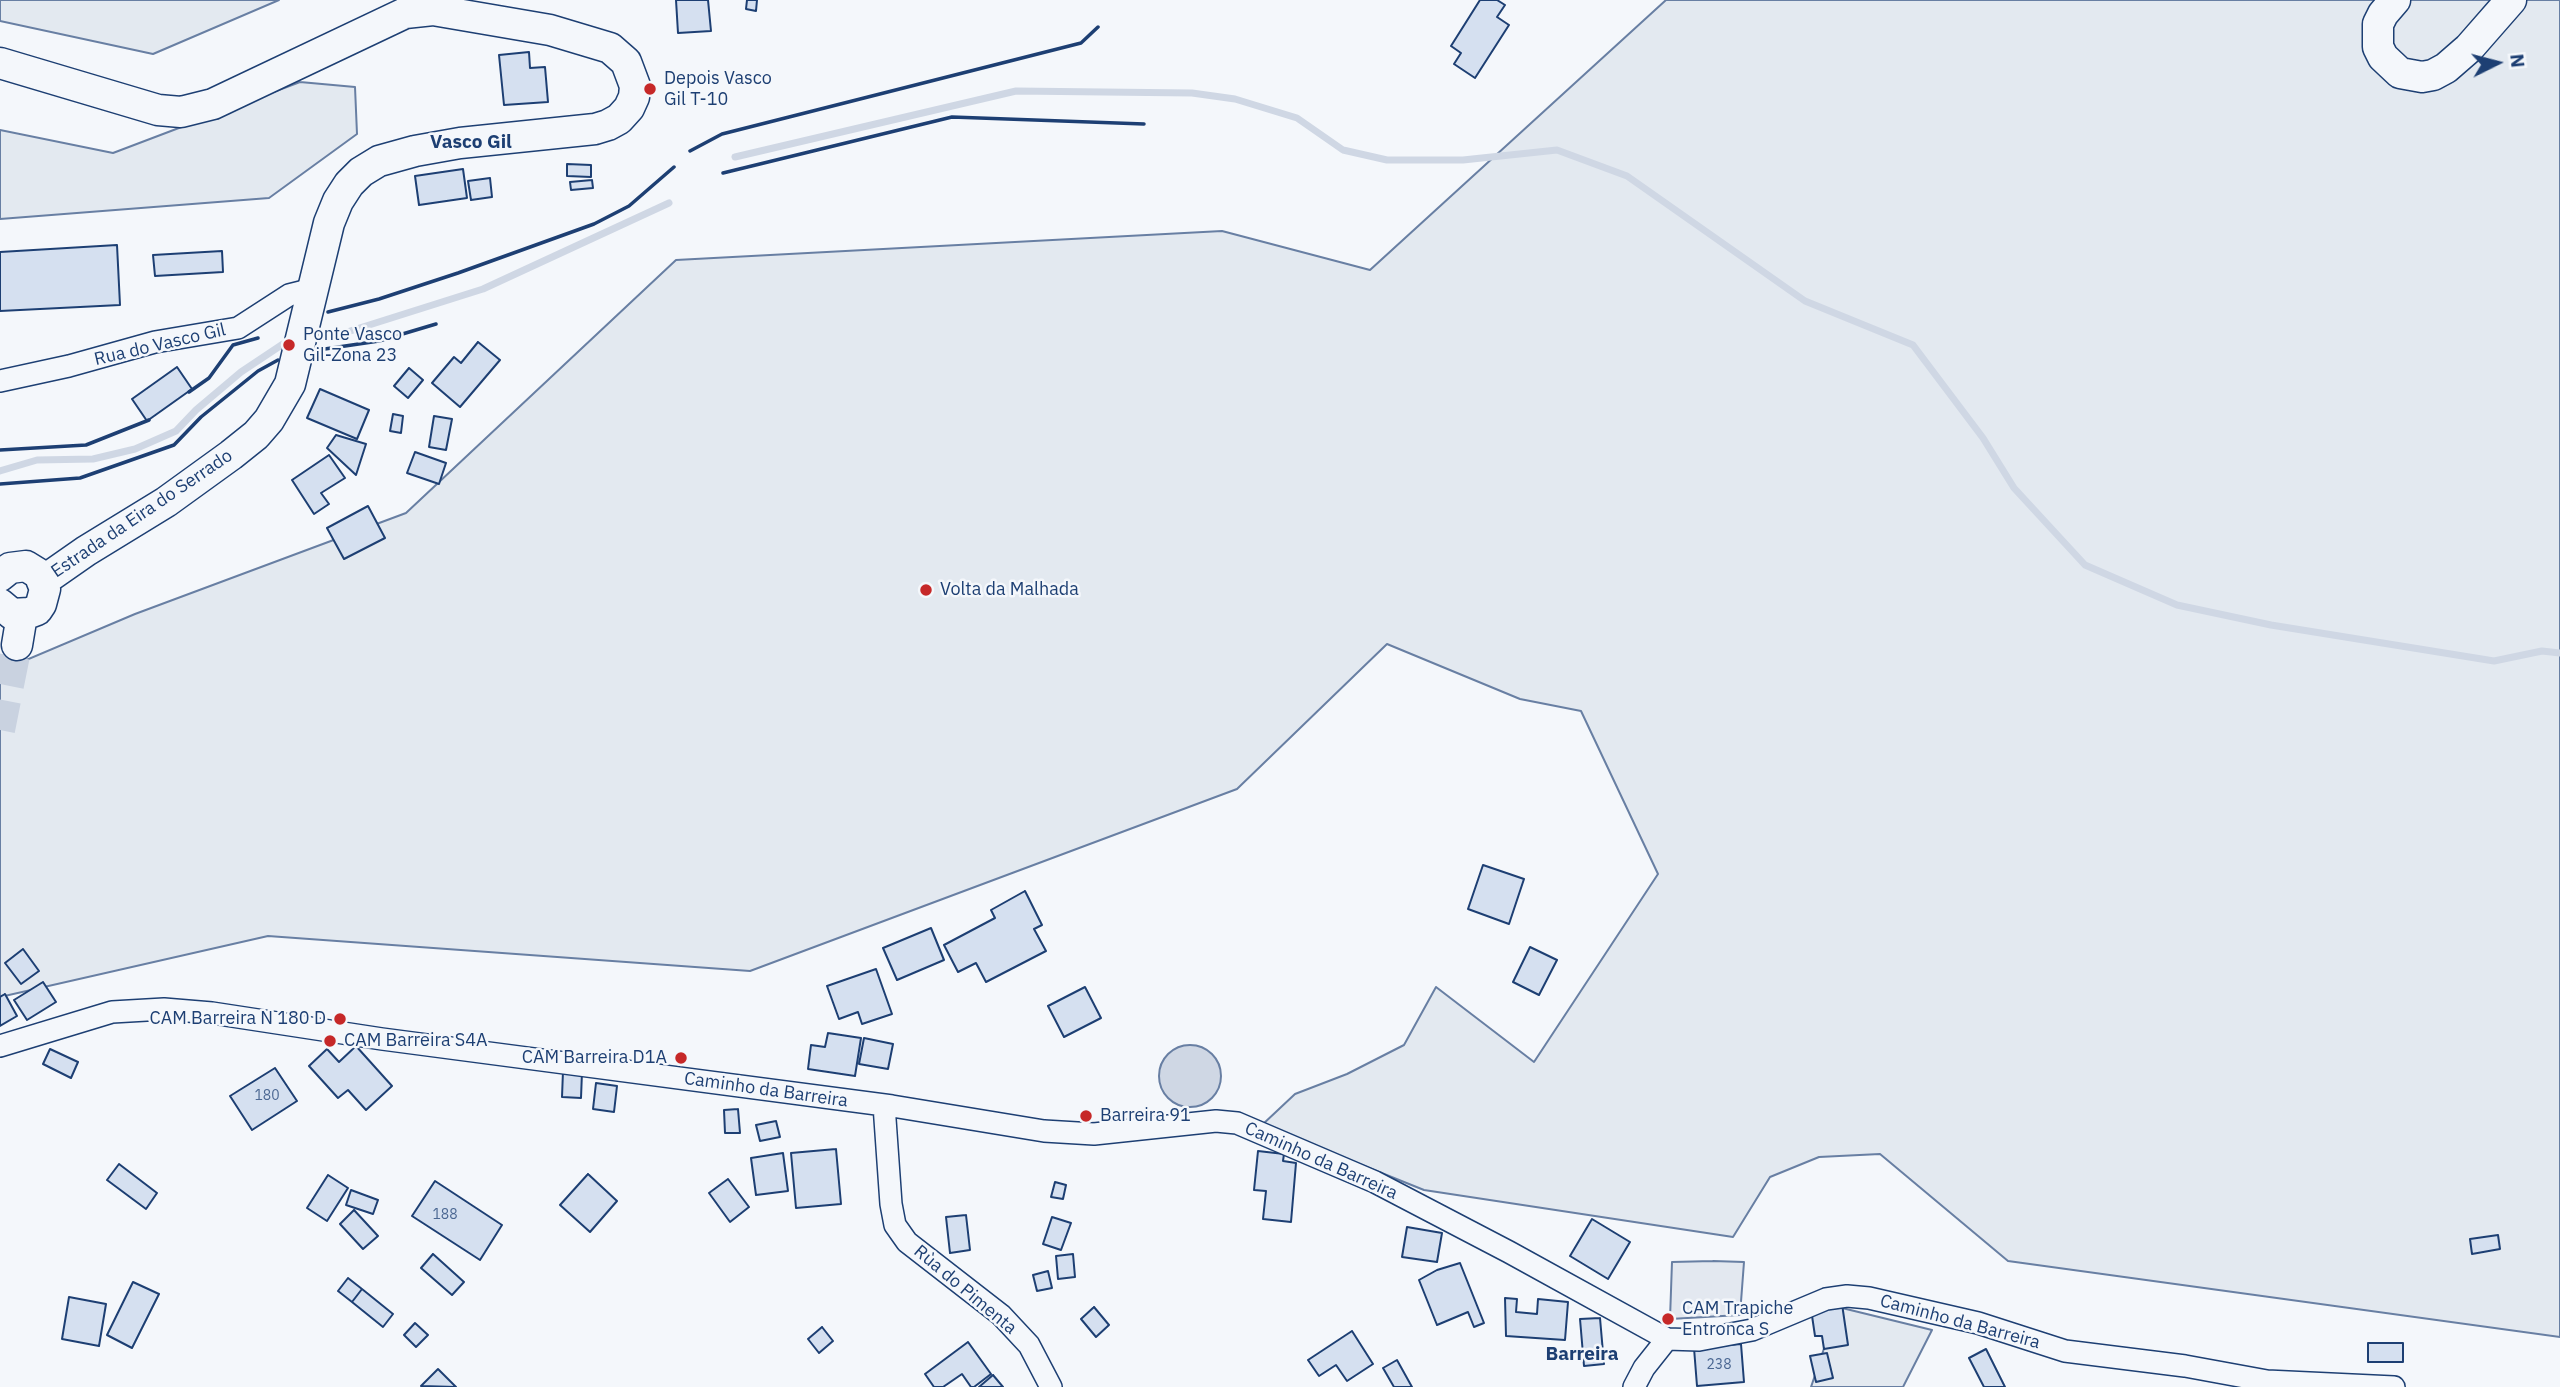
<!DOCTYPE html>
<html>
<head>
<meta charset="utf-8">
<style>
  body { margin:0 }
  #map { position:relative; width:2560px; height:1387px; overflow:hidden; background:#f4f7fb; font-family:"IBM Plex Sans",sans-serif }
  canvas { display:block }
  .north { position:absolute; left:2462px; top:28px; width:70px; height:70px; -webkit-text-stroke:5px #f4f7fb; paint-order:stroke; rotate:84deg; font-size:19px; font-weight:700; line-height:28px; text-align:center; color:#1d3f73 }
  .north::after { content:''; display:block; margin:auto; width:24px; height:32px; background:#1d3f73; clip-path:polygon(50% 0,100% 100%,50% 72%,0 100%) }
</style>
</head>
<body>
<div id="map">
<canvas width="2560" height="1387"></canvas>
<div class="north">N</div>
</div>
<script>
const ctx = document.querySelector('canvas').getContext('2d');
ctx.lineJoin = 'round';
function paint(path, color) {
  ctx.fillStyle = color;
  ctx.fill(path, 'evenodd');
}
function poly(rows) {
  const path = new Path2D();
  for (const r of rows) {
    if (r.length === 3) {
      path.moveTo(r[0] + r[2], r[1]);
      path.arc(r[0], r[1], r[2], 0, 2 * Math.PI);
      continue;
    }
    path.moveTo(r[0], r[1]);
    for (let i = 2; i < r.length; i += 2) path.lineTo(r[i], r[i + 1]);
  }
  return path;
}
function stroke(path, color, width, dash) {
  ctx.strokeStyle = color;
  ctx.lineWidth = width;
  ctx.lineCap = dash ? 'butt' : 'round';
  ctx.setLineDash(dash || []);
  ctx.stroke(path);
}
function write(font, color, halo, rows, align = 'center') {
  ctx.font = font + ' "IBM Plex Sans",sans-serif';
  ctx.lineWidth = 5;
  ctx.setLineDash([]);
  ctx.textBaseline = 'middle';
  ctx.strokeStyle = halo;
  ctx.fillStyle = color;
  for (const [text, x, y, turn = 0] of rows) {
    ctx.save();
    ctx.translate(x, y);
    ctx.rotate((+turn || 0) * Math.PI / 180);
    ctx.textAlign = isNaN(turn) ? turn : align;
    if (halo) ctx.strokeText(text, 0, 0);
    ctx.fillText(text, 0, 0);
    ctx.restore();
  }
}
const green = poly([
  [0,0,279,0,153,54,0,21,0,0],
  [1666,0,2560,0,2560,1337,2008,1261,1880,1154,1819,1157,1770,1177,1733,1237,1424,1190,1262,1125,1295,1094,1347,1074,1404,1045,1436,987,1534,1062,1658,874,1581,711,1520,699,1387,644,1237,789,750,971,268,936,0,997,0,671,135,614,406,513,676,260,1222,231,1370,270,1666,0],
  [300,82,355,87,357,134,269,198,0,219,0,130,113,153,300,82],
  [1838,1307,1932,1330,1903,1387,1811,1387,1838,1307]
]);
paint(green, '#e3e9f0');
stroke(green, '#687fa3', 2);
const parking = poly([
  [1713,1261,1744,1262,1740,1315,1670,1319,1672,1262,1713,1261]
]);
paint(parking, '#e3e8f0');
stroke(parking, '#687fa3', 2);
const water = poly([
  [1190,1076,31]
]);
paint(water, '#cfd7e4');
stroke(water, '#687fa3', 2);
stroke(poly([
  [735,157,1016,91,1192,93,1235,99,1297,118,1343,150,1387,160,1463,160,1557,150,1627,176,1805,301,1913,345,1983,438,2014,488,2085,565,2177,605,2271,625,2494,661,2542,651,2560,653],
  [307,339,347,332,483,289,669,203],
  [0,471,37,460,93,459,135,449,176,431,196,410,241,372,283,344,292,342]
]), '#cfd7e4', 7);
const building = poly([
  [676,0,708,0,711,31,678,33,676,0],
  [747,0,757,0,756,11,746,9,747,0],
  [1480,0,1497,0,1505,5,1497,17,1509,25,1475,78,1454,64,1461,53,1451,46,1480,0],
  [529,52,530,68,545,67,548,102,504,105,499,55,529,52],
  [567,164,591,165,591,177,567,176,567,164],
  [463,169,467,198,419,205,415,176,463,169],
  [490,178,492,197,471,200,468,181,490,178],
  [592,180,593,188,571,190,570,182,592,180],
  [117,245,120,305,0,311,0,252,117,245],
  [222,251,223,272,155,276,153,255,222,251],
  [478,342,500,360,460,407,432,383,454,357,461,363,478,342],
  [177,367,192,389,147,421,132,399,177,367],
  [409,368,423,380,408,398,394,386,409,368],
  [320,389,369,410,357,439,307,418,320,389],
  [393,414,403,416,401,433,390,431,393,414],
  [434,416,452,419,446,450,429,447,434,416],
  [336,435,366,444,356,475,327,448,336,435],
  [415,452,446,463,439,484,407,473,415,452],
  [329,455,345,478,321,493,329,504,314,514,292,480,329,455],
  [368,506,385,538,344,559,327,528,368,506],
  [1483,865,1524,879,1509,924,1468,909,1483,865],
  [1025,891,1042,925,1034,929,1046,951,986,982,976,963,958,972,944,945,995,918,991,910,1025,891],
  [931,928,944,960,897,980,883,948,931,928],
  [1530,947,1557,960,1539,995,1513,982,1530,947],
  [23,949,39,971,21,984,5,963,23,949],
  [876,969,892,1014,862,1024,858,1012,839,1019,827,986,876,969],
  [43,982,56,1002,27,1020,14,1000,43,982],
  [1085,987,1101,1018,1064,1037,1048,1006,1085,987],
  [5,994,17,1016,0,1026,0,997,5,994],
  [828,1033,861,1038,855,1076,808,1069,811,1045,825,1047,828,1033],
  [864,1038,893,1044,888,1069,859,1064,864,1038],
  [356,1046,392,1086,366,1110,348,1090,338,1098,309,1066,327,1049,339,1062,356,1046],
  [50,1049,78,1062,71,1078,43,1064,50,1049],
  [275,1068,297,1101,252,1130,230,1096,275,1068],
  [563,1071,582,1072,581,1098,562,1097,563,1071],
  [596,1083,617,1086,614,1112,593,1109,596,1083],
  [738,1109,740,1133,725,1133,724,1110,738,1109],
  [776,1121,780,1137,760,1141,756,1125,776,1121],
  [836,1149,841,1204,796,1208,791,1153,836,1149],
  [1258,1151,1284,1154,1283,1161,1296,1163,1291,1222,1263,1219,1266,1191,1254,1190,1258,1151],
  [783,1153,788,1191,756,1195,751,1158,783,1153],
  [119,1164,157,1193,146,1209,107,1180,119,1164],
  [588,1174,617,1201,590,1232,560,1205,588,1174],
  [328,1175,348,1188,327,1221,307,1208,328,1175],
  [728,1179,749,1207,730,1222,709,1193,728,1179],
  [435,1181,502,1225,480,1260,412,1216,435,1181],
  [1055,1182,1066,1185,1063,1199,1051,1197,1055,1182],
  [351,1190,378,1200,373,1214,346,1205,351,1190],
  [354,1210,378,1236,363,1249,340,1224,354,1210],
  [966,1215,970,1250,950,1253,946,1217,966,1215],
  [1052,1217,1071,1223,1061,1250,1043,1244,1052,1217],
  [1592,1219,1630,1242,1608,1279,1570,1256,1592,1219],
  [1407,1227,1442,1233,1437,1262,1402,1257,1407,1227],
  [2498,1235,2500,1249,2472,1254,2470,1239,2498,1235],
  [433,1254,464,1282,452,1295,421,1268,433,1254],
  [1073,1254,1075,1277,1058,1279,1056,1256,1073,1254],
  [1460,1263,1484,1323,1474,1327,1468,1312,1437,1325,1419,1280,1437,1270,1460,1263],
  [1048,1271,1052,1288,1037,1291,1033,1275,1048,1271],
  [348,1278,362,1289,352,1302,338,1291,348,1278],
  [133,1282,159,1294,132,1348,107,1335,133,1282],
  [362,1289,393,1314,383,1327,352,1302,362,1289],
  [69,1297,106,1304,99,1346,62,1339,69,1297],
  [1505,1298,1517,1299,1516,1312,1537,1314,1538,1299,1568,1302,1565,1340,1506,1336,1505,1298],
  [1842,1304,1848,1345,1824,1349,1822,1336,1815,1336,1811,1309,1842,1304],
  [1094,1307,1109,1325,1096,1337,1081,1319,1094,1307],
  [1600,1318,1604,1364,1584,1366,1580,1319,1600,1318],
  [415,1323,428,1335,416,1347,404,1335,415,1323],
  [822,1327,833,1341,819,1353,808,1339,822,1327],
  [1352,1331,1373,1364,1347,1381,1336,1365,1319,1376,1308,1360,1352,1331],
  [968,1342,991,1374,974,1387,971,1387,962,1374,943,1387,934,1387,925,1374,968,1342],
  [2368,1343,2403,1343,2403,1362,2368,1362,2368,1343],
  [1741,1344,1744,1382,1697,1386,1694,1348,1741,1344],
  [1986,1349,2005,1387,1984,1387,1969,1358,1986,1349],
  [1827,1353,1833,1378,1816,1382,1810,1356,1827,1353],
  [1397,1360,1412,1387,1394,1387,1383,1368,1397,1360],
  [438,1369,456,1387,421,1386,438,1369],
  [993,1375,1003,1387,979,1387,993,1375]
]);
paint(building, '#d5e0f0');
stroke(building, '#1d3f73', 2);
stroke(poly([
  [0,730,17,645]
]), '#c9d2e0', 30, [30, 15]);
const street = poly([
  [0,381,69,366,155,342,238,328,289,295,313,289],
  [0,1046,112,1012,164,1009,212,1013,382,1039,892,1106,1044,1131,1094,1134,1216,1121,1237,1123,1375,1182,1509,1252,1667,1339,1699,1340,1752,1330,1826,1299,1847,1296,1869,1298,1978,1323,2065,1351,2185,1366,2267,1381,2394,1387],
  [884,1105,891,1204,895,1225,907,1242,1001,1315,1029,1345,1051,1387],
  [1634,1387,1644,1368,1667,1339]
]);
const secondary = poly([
  [2395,0,2383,14,2378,24,2378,47,2383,57,2400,73,2422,77,2433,75,2446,68,2469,48,2511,0],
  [0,63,158,110,181,112,213,104,405,13,433,10,550,30,610,48,626,62,635,86,634,97,629,108,619,119,608,125,595,129,460,143,415,151,379,161,361,172,349,184,338,201,329,223,290,384,269,420,256,435,231,455,166,502,86,551,43,581],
  [0,576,10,568,26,566,39,574,45,589,41,604,37,610,29,613,12,614,0,604],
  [17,645,22,615]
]);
stroke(street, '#1d3f73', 24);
stroke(secondary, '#1d3f73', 33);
stroke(street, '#f4f7fb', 21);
stroke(secondary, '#f4f7fb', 30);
stroke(poly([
  [690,151,722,134,1081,43,1098,27],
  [723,173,952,117,1144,124],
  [328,312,379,299,458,273,594,224,629,206,674,167],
  [318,350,379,341,436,324],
  [189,392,209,378,233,345,258,338],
  [0,450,86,445,149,420],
  [0,484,80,478,174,445,201,417,258,371,278,360]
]), '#1d3f73', 3.5);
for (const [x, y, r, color] of [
  [650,89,7,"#c62828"],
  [289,345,7,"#c62828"],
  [926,590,7,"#c62828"],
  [340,1019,7,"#c62828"],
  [330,1041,7,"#c62828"],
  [681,1058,7,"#c62828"],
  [1086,1116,7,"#c62828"],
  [1668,1319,7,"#c62828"]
]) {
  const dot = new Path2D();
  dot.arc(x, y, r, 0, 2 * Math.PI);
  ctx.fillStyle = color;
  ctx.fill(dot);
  stroke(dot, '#f4f7fb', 2.5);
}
write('14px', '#4b6792', null, [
  ["180",267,1096],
  ["188",445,1215],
  ["238",1719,1365]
]);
write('18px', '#1d3f73', '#f4f7fb', [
  ["Depois Vasco",664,79],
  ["Gil T-10",664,100],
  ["Ponte Vasco",303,335],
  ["Gil-Zona 23",303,356],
  ["Volta da Malhada",940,590],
  ["CAM Barreira N 180 D",326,1019,"right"],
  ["CAM Barreira S4A",344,1041],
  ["CAM Barreira D1A",667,1058,"right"],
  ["Barreira 91",1100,1116],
  ["CAM Trapiche",1682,1309],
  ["Entronca S",1682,1330]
], 'left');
write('18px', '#1d3f73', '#f4f7fb', [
  ["Rua do Vasco Gil",160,345,-13],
  ["Estrada da Eira do Serrado",142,514,-34],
  ["Caminho da Barreira",766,1090,8],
  ["Caminho da Barreira",1321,1161,24],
  ["Rùa do Pimenta",965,1290,40],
  ["Caminho da Barreira",1960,1322,15]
]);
write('bold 19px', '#1d3f73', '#f4f7fb', [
  ["Vasco Gil",471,143],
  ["Barreira",1582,1355]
]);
</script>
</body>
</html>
